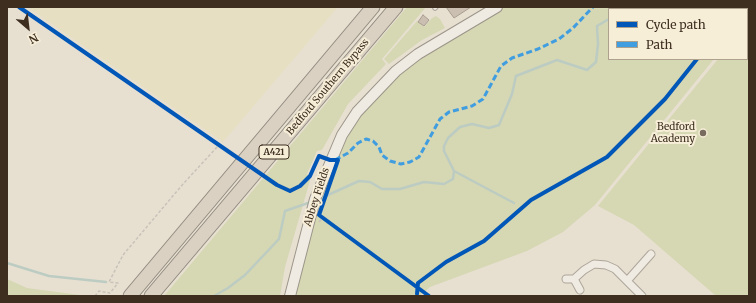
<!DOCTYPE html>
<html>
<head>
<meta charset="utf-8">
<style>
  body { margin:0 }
  #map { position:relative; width:756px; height:303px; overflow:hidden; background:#e7e0d1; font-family:Merriweather,serif }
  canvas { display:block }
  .frame { position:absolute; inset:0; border:8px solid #3d2e20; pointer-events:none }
  .legend { position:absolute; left:608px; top:8px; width:140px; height:52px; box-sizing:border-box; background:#f7eed8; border:1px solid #ada18e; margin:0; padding:5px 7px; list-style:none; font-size:12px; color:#3d2e20 }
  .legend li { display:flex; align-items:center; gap:8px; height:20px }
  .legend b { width:20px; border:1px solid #ada18e }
  .north { position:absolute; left:8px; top:8px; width:40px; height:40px; -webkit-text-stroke:3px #f7eed8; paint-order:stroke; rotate:152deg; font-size:11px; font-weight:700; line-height:16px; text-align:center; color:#3d2e20 }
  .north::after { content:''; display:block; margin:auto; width:14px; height:18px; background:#3d2e20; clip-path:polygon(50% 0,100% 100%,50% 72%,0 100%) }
</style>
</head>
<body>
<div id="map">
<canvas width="756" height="303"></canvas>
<div class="frame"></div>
<ul class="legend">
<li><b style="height:5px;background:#0057b8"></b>Cycle path</li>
<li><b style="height:5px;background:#3f9de0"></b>Path</li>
</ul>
<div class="north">N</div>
</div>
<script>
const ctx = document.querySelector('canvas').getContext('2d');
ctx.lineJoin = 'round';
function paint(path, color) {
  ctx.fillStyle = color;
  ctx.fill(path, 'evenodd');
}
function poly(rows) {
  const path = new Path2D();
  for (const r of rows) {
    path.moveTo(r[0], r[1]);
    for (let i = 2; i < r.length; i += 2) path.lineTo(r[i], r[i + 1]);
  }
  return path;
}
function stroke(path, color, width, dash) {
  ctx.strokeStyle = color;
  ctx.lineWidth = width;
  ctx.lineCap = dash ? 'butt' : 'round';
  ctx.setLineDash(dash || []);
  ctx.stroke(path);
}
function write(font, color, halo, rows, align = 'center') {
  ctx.font = font + ' Merriweather,serif';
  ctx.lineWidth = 4;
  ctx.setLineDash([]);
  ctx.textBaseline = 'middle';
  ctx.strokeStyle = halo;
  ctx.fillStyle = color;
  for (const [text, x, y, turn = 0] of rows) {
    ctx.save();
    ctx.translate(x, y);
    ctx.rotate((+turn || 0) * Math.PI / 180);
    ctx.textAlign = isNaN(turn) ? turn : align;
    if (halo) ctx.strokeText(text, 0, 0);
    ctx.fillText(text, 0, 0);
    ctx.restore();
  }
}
paint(poly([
  [27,7,338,7,223,142]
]), '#e6dfc2');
paint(poly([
  [407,7,426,7,382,59,386,64,348,104,322,150,317,151,307,174,311,177,285,267,280,296,164,296],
  [503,7,749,7,749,29,747,30,747,9,609,9,609,59,714,59,595,205,563,232,527,251,430,287,420,296,296,296,310,230,339,153,361,113,383,88,420,57],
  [436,16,440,19,445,28,422,40,389,64,384,59,417,21,424,27,432,18],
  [749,32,749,296,716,296,634,225,598,206,718,59,747,59,747,33],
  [7,279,27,288,87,296,7,296]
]), '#d6d7b3');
stroke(poly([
  [627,9,630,7],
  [454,171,514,203],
  [319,199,359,181,370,182,382,189,400,189,424,182,444,184,453,179,454,171,444,151,444,146,448,138,460,127,472,124,489,128,499,125,512,94,516,76,557,60,587,70,596,62,598,44,597,26,609,19],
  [7,263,49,276,106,282],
  [214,296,228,288,245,275,279,239,285,211,311,202]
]), '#bcccc2', 2.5);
const building = poly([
  [446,7,471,7,454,18,446,7],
  [423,15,429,20,424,26,418,22,423,15]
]);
paint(building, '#cbbfb2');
stroke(building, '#a89c90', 1);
const lane = poly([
  [435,8,436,7]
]);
const street = poly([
  [566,279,574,279,584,270,594,264,606,265,615,269,642,296],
  [574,279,580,290],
  [627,281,651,254]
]);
const secondary = poly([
  [290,296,315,199,342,135,357,112,396,71,418,54,497,7]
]);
const highway = poly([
  [130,296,373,7],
  [151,296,396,7]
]);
stroke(lane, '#ada599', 5.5);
stroke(street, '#ada599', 9);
stroke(secondary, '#9c958a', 12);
stroke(highway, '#928b80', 15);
stroke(poly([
  [319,222,323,217],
  [95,296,99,291,110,293,118,283,109,282,123,255,183,184,219,145]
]), '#c8c2b9', 1.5, [3, 2]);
stroke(lane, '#efebe3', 3.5);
stroke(street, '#efebe3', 7);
stroke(secondary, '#efebe3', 10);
stroke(highway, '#dad1c2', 13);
stroke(poly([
  [335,160,348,153,358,143,366,139,373,141,379,147,382,155,390,161,401,164,410,162,419,157,440,119,449,112,472,106,483,99,501,66,512,58,538,49,559,39,573,28,593,7]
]), '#3f9de0', 3, [6, 3]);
stroke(poly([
  [19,7,277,185,290,191,300,186,310,176,319,156,330,160,338,160,319,215,429,296],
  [417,294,418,283,446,262,484,241,531,200,607,157,665,99,697,59]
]), '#0057b8', 4);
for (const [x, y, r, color] of [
  [703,133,4,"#786c5e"]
]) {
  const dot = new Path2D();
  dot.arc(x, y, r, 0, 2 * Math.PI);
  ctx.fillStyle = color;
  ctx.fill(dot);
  stroke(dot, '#f7eed8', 1.5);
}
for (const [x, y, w] of [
  [274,152,30]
]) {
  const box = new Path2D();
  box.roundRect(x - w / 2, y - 7, w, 14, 3);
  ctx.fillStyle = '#f7eed8';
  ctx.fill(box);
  stroke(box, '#3d2e20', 1);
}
write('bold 9px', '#3d2e20', null, [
  ["A421",274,152]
]);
write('10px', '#3d2e20', '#f7eed8', [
  ["Bedford Southern Bypass",328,87,-50],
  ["Abbey Fields",317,197,-72]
]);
write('10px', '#3d2e20', '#f7eed8', [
  ["Bedford",695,127],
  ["Academy",695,139]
], 'right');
</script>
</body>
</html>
